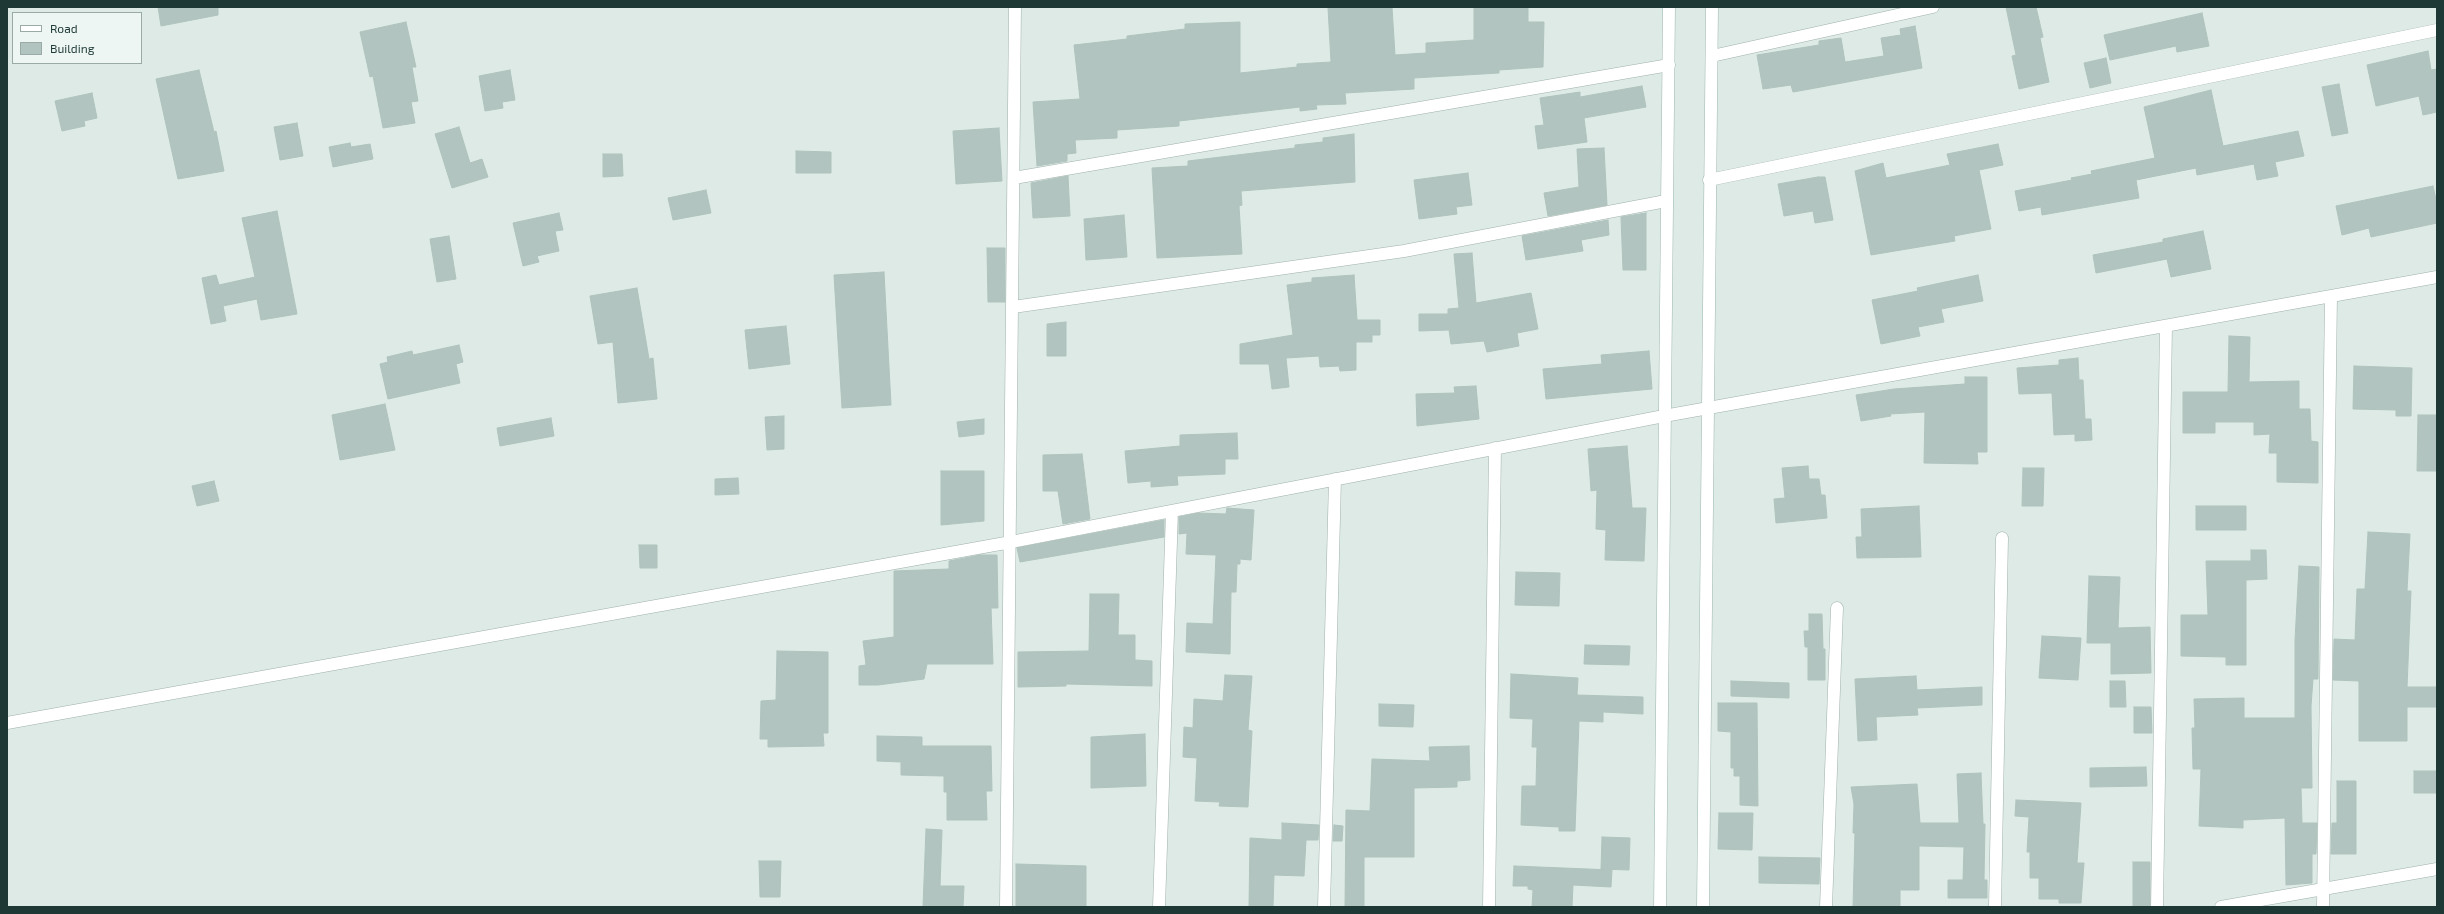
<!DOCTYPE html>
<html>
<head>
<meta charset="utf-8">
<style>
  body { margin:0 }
  #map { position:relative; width:2444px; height:914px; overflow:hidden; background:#ddeae5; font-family:"Exo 2",sans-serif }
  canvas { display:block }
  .frame { position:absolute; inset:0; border:8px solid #1e3935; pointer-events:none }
  .legend { position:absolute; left:12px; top:12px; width:130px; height:52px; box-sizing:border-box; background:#edf6f3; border:1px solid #9aaaa7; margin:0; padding:5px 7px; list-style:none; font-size:12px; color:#1e3935 }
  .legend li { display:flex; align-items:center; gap:8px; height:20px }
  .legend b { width:20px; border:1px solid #9aaaa7 }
</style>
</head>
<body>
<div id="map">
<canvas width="2444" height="914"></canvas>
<div class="frame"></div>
<ul class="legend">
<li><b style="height:5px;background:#fff"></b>Road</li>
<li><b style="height:11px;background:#b2c4bf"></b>Building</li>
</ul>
</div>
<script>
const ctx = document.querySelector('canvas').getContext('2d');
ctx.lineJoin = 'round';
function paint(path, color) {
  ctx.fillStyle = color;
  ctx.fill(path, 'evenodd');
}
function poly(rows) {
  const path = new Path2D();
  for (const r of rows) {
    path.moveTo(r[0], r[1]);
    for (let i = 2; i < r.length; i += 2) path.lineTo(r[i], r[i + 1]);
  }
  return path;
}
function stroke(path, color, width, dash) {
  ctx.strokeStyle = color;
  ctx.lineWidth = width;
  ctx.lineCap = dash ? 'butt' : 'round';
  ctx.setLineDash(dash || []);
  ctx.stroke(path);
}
const building = poly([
  [158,7,218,7,218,15,161,26,158,7],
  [1328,7,1392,7,1395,55,1426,53,1426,43,1474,40,1474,7,1528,7,1528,22,1544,22,1543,67,1499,70,1499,73,1414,78,1414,89,1345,93,1346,104,1316,105,1317,109,1300,111,1300,107,1179,121,1179,126,1117,130,1117,138,1075,140,1076,153,1067,154,1067,161,1037,166,1033,102,1080,99,1074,45,1127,39,1127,36,1185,29,1185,24,1240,22,1240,73,1297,67,1297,64,1331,62,1328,7],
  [2006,7,2036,7,2043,37,2040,38,2049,82,2019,89,2012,56,2016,55,2006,7],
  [2202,13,2209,46,2177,52,2176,46,2110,60,2104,35,2202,13],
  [406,22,416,67,412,67,418,101,411,102,415,123,383,128,373,76,370,77,360,32,406,22],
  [1915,26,1922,68,1810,89,1793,92,1791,85,1763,89,1757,55,1819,45,1819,41,1841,38,1845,62,1884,56,1881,38,1901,35,1900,29,1915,26],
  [2428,51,2431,70,2437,69,2437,112,2423,115,2419,96,2376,106,2367,65,2428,51],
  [2106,58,2111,83,2090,88,2084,63,2106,58],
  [199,70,214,132,216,131,224,171,178,179,156,79,199,70],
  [510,70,515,100,502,102,503,108,485,111,479,76,510,70],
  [2339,84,2348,133,2332,136,2322,87,2339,84],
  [1642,86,1646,107,1584,118,1587,142,1538,149,1535,126,1544,125,1540,98,1580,92,1580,97,1642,86],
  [2211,90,2223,146,2298,131,2304,156,2275,162,2278,176,2257,180,2254,164,2197,175,2196,168,2136,180,2139,198,2042,215,2041,207,2019,211,2015,191,2072,180,2071,178,2092,174,2091,171,2155,158,2144,107,2211,90],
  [92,93,97,118,84,121,85,126,62,131,55,101,92,93],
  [297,123,303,156,280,160,274,127,297,123],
  [459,127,470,163,482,159,488,177,452,188,435,134,459,127],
  [999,128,1002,181,956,184,953,131,999,128],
  [1354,134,1355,182,1241,191,1242,205,1239,206,1242,254,1157,258,1152,168,1188,166,1188,161,1295,148,1295,145,1323,142,1323,138,1354,134],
  [350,143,351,147,370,144,373,159,333,167,329,147,350,143],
  [1998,144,2003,165,1979,170,1991,229,1954,236,1955,241,1871,255,1855,171,1883,163,1886,178,1950,165,1947,154,1998,144],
  [1604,148,1607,205,1548,216,1544,193,1579,187,1577,149,1604,148],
  [796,151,831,152,831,173,796,173,796,151],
  [603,154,622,154,623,176,603,177,603,154],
  [1468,173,1472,205,1456,207,1457,214,1419,219,1414,180,1468,173],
  [1068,176,1070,216,1033,218,1031,183,1068,176],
  [1818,177,1825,177,1833,220,1815,223,1813,211,1784,216,1778,184,1818,177],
  [2433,186,2437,204,2437,223,2371,237,2369,228,2342,235,2336,206,2433,186],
  [706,190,711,213,673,220,668,198,706,190],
  [277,211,297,314,261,320,257,299,223,306,226,321,211,324,202,278,216,275,219,285,255,277,242,218,277,211],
  [559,213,563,230,555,231,559,251,537,256,539,262,523,266,513,223,559,213],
  [1646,213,1646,270,1623,270,1621,217,1646,213],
  [1124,215,1127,257,1086,260,1084,219,1124,215],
  [1608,220,1609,235,1581,240,1583,251,1526,260,1522,236,1608,220],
  [2203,231,2211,269,2171,277,2167,259,2096,273,2093,255,2163,242,2163,239,2203,231],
  [449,236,456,279,437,282,430,239,449,236],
  [987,248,1005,248,1005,302,988,302,987,248],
  [1472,253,1476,303,1531,293,1538,329,1517,333,1519,346,1487,352,1484,341,1451,344,1449,330,1419,331,1419,314,1448,314,1448,309,1459,308,1454,254,1472,253],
  [884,272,891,405,842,408,834,275,884,272],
  [1354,275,1357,320,1380,320,1380,335,1372,335,1372,342,1356,342,1356,370,1340,371,1339,366,1320,367,1319,356,1286,358,1289,387,1272,389,1269,364,1240,364,1240,344,1293,335,1287,285,1312,282,1312,278,1354,275],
  [1978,275,1983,301,1941,309,1944,322,1918,327,1920,336,1881,344,1872,300,1918,291,1917,288,1978,275],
  [637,288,649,359,653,358,657,399,618,403,613,342,598,344,590,296,637,288],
  [1066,322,1066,356,1047,356,1047,324,1066,322],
  [786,326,790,364,749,369,745,330,786,326],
  [2229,336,2250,337,2249,382,2299,381,2299,409,2310,409,2311,441,2318,442,2318,483,2277,482,2277,453,2269,453,2270,434,2254,435,2254,422,2215,422,2215,433,2183,433,2183,392,2228,392,2229,336],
  [459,345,463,362,456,364,460,383,388,399,380,364,388,362,387,357,412,351,413,355,459,345],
  [1649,351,1652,389,1546,399,1543,369,1602,364,1601,355,1649,351],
  [2078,358,2079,380,2083,380,2085,419,2091,419,2092,440,2075,441,2075,434,2054,435,2052,393,2019,394,2017,368,2059,365,2059,360,2078,358],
  [2354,366,2412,368,2411,416,2396,416,2396,410,2353,409,2354,366],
  [1965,377,1987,377,1987,452,1977,452,1978,464,1924,463,1925,412,1890,414,1891,416,1861,421,1856,395,1894,389,1965,384,1965,377],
  [1476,386,1479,419,1417,426,1416,394,1455,393,1454,387,1476,386],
  [385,404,395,450,340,460,332,415,385,404],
  [2418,415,2437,415,2437,471,2417,471,2418,415],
  [784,416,784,449,767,450,765,417,784,416],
  [551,418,554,436,500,446,497,428,551,418],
  [984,419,984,434,959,437,957,422,984,419],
  [1237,433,1238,459,1225,459,1225,474,1177,476,1178,485,1151,487,1151,481,1128,483,1125,451,1180,446,1180,435,1237,433],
  [1627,446,1632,508,1646,508,1644,561,1605,560,1606,530,1596,529,1597,490,1591,491,1588,449,1627,446],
  [1082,454,1090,519,1063,524,1058,491,1043,491,1043,455,1082,454],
  [1808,466,1809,479,1819,479,1821,495,1825,495,1827,518,1776,523,1774,499,1785,498,1782,468,1808,466],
  [2023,468,2044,468,2043,506,2022,506,2023,468],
  [941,471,984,471,984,521,941,525,941,471],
  [738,478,739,494,715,495,715,479,738,478],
  [214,481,219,501,197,506,192,486,214,481],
  [1919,506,1921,557,1857,558,1856,537,1862,537,1861,509,1919,506],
  [2196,506,2246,506,2246,530,2196,530,2196,506],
  [1227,508,1254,510,1251,560,1240,559,1240,564,1237,564,1236,592,1231,592,1230,654,1186,652,1187,623,1213,624,1216,555,1186,554,1187,533,1179,534,1179,517,1199,513,1226,514,1227,508],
  [1164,520,1164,537,1020,562,1017,548,1164,520],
  [2368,532,2410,534,2407,591,2411,591,2407,687,2437,687,2437,707,2407,707,2407,741,2359,741,2359,681,2333,680,2334,639,2355,640,2357,589,2365,589,2368,532],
  [639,545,657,545,657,568,640,568,639,545],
  [2251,550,2266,550,2267,579,2246,580,2246,665,2226,665,2226,657,2181,656,2181,615,2208,615,2206,561,2251,561,2251,550],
  [980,555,997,555,998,608,991,608,993,664,927,664,924,679,878,685,859,685,859,666,866,665,863,641,894,637,894,571,949,569,949,561,980,555],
  [2299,566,2319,567,2318,679,2313,679,2311,706,2312,788,2301,788,2302,823,2317,823,2316,854,2312,854,2312,883,2286,885,2285,818,2243,820,2243,828,2199,826,2201,769,2193,769,2192,728,2195,728,2194,699,2244,698,2244,718,2295,718,2295,640,2299,566],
  [1516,572,1560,573,1559,606,1515,605,1516,572],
  [2089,576,2120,577,2118,628,2150,627,2151,673,2111,674,2111,643,2087,643,2089,576],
  [1090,594,1119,594,1118,635,1135,635,1135,660,1152,661,1152,686,1066,684,1066,686,1018,687,1018,652,1089,651,1090,594],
  [1809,614,1822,614,1823,649,1825,649,1825,680,1808,680,1808,647,1805,647,1804,631,1809,631,1809,614],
  [2042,636,2081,638,2078,680,2039,678,2042,636],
  [1585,645,1630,646,1629,665,1584,664,1585,645],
  [777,651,828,652,828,733,823,733,824,746,768,747,768,739,760,739,761,701,776,700,777,651],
  [1511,674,1578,678,1577,695,1643,697,1643,714,1603,712,1603,722,1579,721,1575,831,1559,831,1559,827,1521,825,1522,786,1536,786,1537,747,1532,747,1533,719,1510,718,1511,674],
  [1225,675,1252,676,1248,730,1252,731,1248,807,1219,806,1220,802,1195,801,1197,758,1183,757,1184,727,1193,728,1194,699,1223,701,1225,675],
  [1916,676,1917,690,1982,687,1982,705,1917,708,1918,715,1876,717,1877,740,1858,741,1855,679,1916,676],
  [1731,681,1789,683,1789,698,1731,696,1731,681],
  [2110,681,2125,681,2126,707,2110,707,2110,681],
  [1718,703,1757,703,1758,806,1740,805,1740,776,1734,776,1734,768,1731,768,1731,732,1718,731,1718,703],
  [1379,704,1414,705,1413,727,1379,726,1379,704],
  [2134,707,2151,707,2152,733,2134,733,2134,707],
  [1145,734,1146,786,1091,788,1091,737,1145,734],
  [877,736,922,737,922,746,991,746,992,791,986,791,987,820,947,820,947,792,944,792,944,776,901,775,901,762,877,761,877,736],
  [1469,746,1470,780,1457,781,1457,787,1414,788,1414,857,1364,857,1364,907,1345,907,1346,810,1370,811,1372,759,1430,761,1429,747,1469,746],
  [2146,767,2147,786,2090,787,2090,768,2146,767],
  [2414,771,2437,771,2437,793,2414,793,2414,771],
  [1981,773,1983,824,1985,824,1984,880,1987,880,1987,898,1948,898,1948,880,1963,880,1964,847,1919,846,1919,890,1900,890,1900,907,1853,907,1855,833,1853,833,1854,804,1851,787,1917,784,1920,823,1959,823,1957,774,1981,773],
  [2337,781,2356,781,2356,854,2331,854,2332,823,2337,823,2337,781],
  [2016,800,2081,803,2077,863,2084,863,2081,903,2059,903,2059,899,2039,899,2039,878,2030,878,2030,852,2027,852,2029,817,2015,816,2016,800],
  [1719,813,1753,813,1752,850,1718,849,1719,813],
  [1282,823,1319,825,1318,840,1306,840,1304,876,1274,875,1273,907,1249,907,1250,838,1282,840,1282,823],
  [1334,825,1343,826,1342,841,1333,841,1334,825],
  [926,829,942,830,940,886,964,886,963,907,923,907,926,829],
  [1602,837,1630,838,1629,870,1601,869,1602,837],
  [1759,857,1820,858,1819,884,1759,883,1759,857],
  [759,861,781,861,780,897,760,897,759,861],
  [2133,862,2150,862,2150,907,2133,907,2133,862],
  [1016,864,1086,866,1086,907,1016,907,1016,864],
  [1514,866,1612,870,1611,887,1573,885,1572,907,1532,907,1533,890,1528,889,1528,886,1513,886,1514,866]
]);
paint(building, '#b2c4bf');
stroke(building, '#afc3bd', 1);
const street = poly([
  [1712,56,1933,7],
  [1014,178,1669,65],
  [1709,180,2437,30],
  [1013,307,1404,251,1666,201],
  [7,723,1011,542,1664,416,2437,277],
  [1006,907,1015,7],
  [1159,907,1172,511],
  [1324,907,1335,479],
  [1489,907,1495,448],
  [1826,907,1837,608],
  [1995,907,2002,538],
  [2157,907,2166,326],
  [2221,907,2437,869],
  [2323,907,2331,296]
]);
const secondary = poly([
  [1660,907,1669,7],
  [1703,907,1712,7]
]);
stroke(street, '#a0b1ad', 13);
stroke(secondary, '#9cb6af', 13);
stroke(street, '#fff', 12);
stroke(secondary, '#fff', 12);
</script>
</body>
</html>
